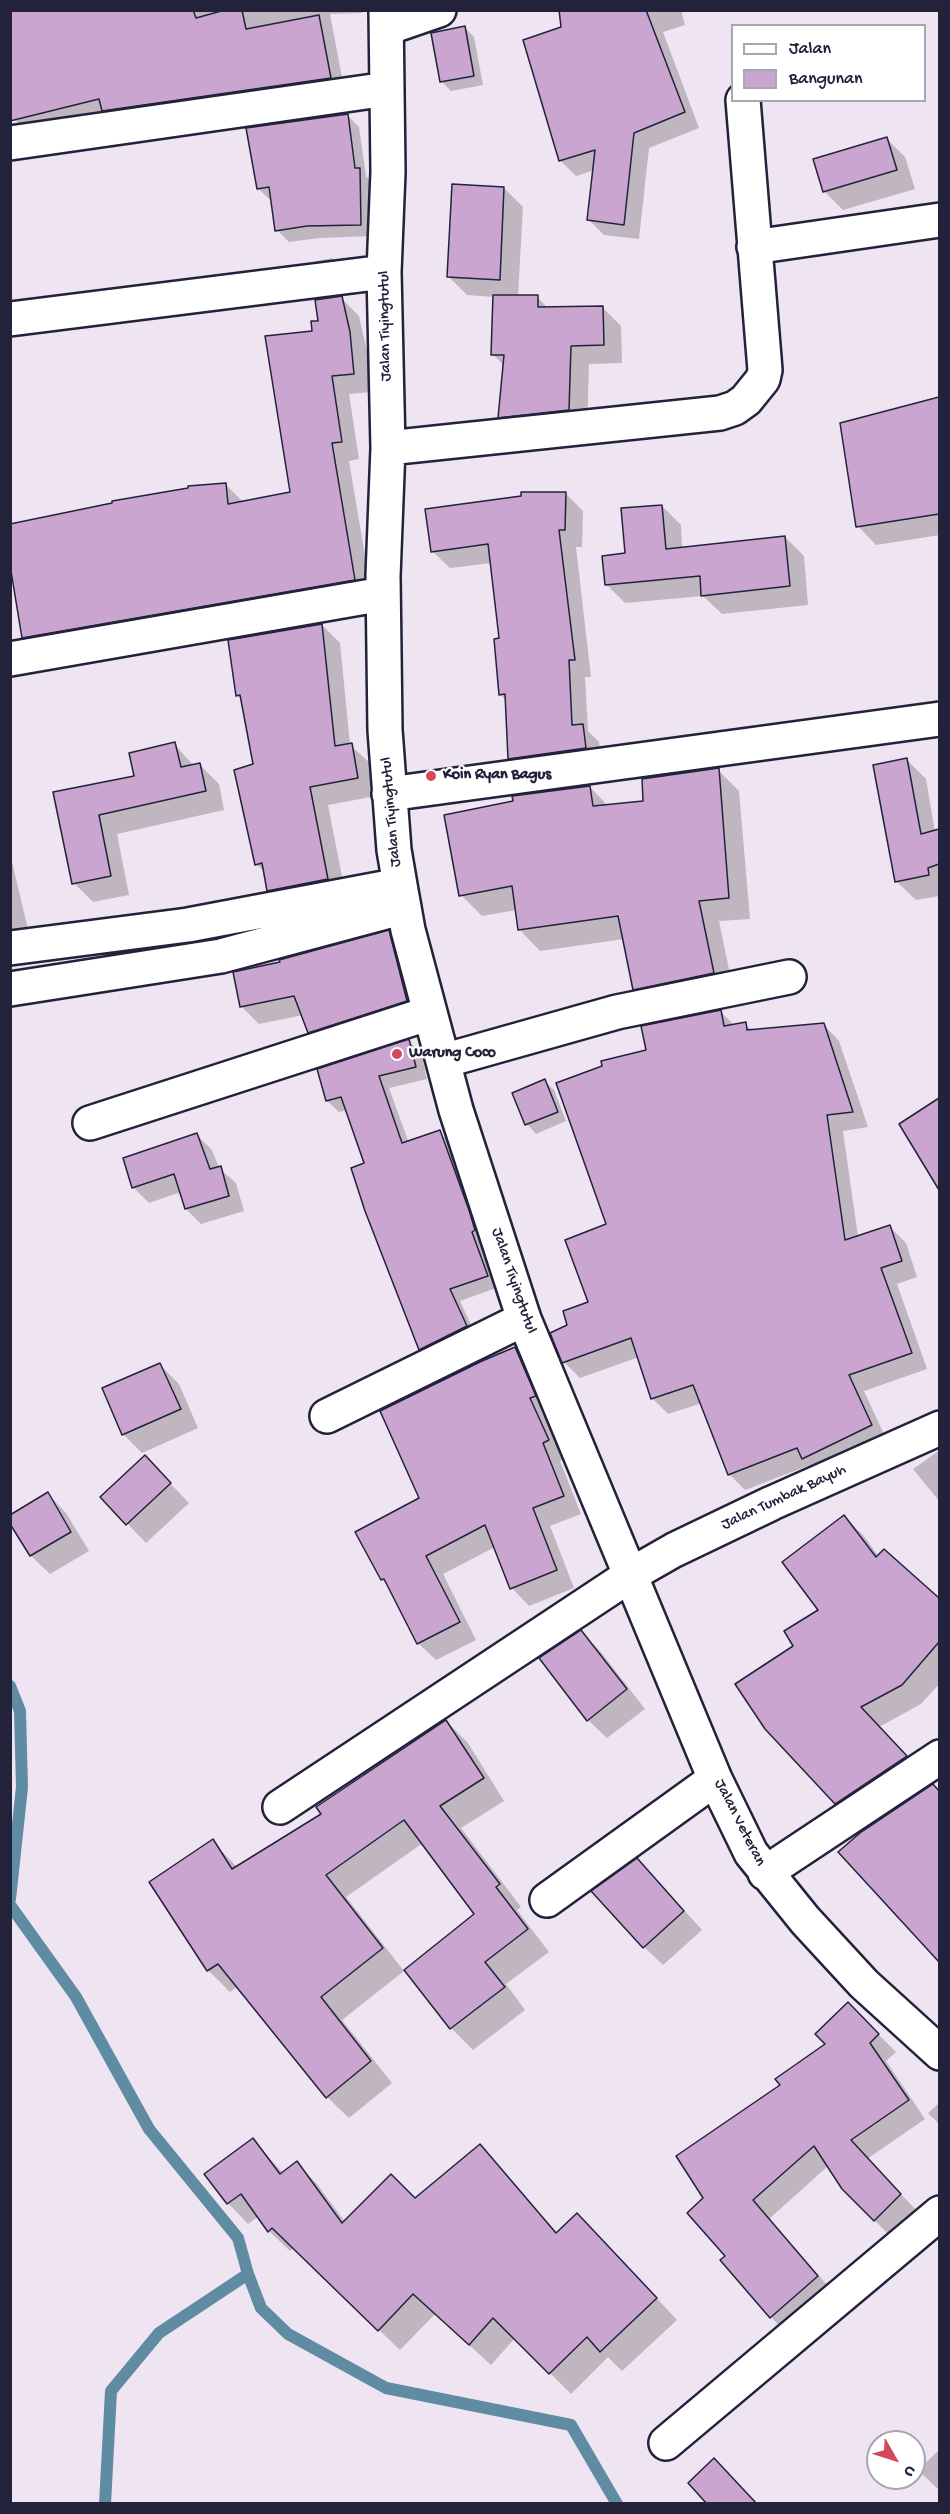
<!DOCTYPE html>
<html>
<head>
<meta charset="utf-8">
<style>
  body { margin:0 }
  #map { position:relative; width:950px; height:2514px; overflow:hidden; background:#efe4f1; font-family:"Gochi Hand",sans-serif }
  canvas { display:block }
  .frame { position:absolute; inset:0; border:12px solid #22223b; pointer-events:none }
  .legend { position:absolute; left:731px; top:24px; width:195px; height:78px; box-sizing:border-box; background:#fff; border:2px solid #a7a7b1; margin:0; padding:8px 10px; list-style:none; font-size:18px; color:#22223b }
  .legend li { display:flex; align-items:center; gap:12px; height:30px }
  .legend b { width:30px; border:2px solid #a7a7b1 }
  .north { position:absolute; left:866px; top:2430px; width:60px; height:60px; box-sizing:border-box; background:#fff; border:2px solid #a7a7b1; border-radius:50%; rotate:129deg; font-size:16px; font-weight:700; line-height:24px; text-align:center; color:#22223b }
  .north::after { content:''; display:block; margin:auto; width:21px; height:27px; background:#d1495b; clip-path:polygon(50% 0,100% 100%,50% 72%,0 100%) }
</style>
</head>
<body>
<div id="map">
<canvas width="950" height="2514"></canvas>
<div class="frame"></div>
<ul class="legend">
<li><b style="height:8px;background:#fff"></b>Jalan</li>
<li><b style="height:16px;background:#c9a5cf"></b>Bangunan</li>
</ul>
<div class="north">U</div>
</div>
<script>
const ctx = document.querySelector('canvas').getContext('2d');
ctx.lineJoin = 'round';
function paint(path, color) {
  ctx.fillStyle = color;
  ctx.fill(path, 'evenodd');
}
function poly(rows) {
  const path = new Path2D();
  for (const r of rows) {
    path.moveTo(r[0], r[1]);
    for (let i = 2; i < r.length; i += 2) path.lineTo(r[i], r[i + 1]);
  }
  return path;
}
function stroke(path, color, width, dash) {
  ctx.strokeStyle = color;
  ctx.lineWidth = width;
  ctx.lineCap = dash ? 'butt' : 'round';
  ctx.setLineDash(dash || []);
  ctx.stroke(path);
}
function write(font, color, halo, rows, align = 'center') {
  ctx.font = font + ' "Gochi Hand",sans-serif';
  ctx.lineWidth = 4.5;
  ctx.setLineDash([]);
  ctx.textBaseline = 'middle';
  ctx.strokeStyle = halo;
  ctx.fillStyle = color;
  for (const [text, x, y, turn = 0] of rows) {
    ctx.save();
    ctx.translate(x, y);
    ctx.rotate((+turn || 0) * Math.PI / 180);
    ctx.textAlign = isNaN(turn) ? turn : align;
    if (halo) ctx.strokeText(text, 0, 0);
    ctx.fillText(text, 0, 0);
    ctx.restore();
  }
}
paint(poly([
  [10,10,362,10,362,13,330,14,345,93,31,135,15,120,10,100],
  [561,10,681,10,685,25,663,32,699,128,649,148,639,239,604,235,589,220,595,170,576,176,561,161,525,41,563,28],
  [465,28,474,37,483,85,451,91,442,82],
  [347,115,359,127,366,176,371,182,373,236,319,238,289,242,277,230,273,200,270,200,258,188],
  [886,138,905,157,915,189,843,210,824,191],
  [504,188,523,207,518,296,537,297,549,309,602,307,621,326,622,363,589,364,587,429,518,436,500,417,505,366,492,354,494,297,467,295,448,276],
  [332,258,341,268,322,271,312,262],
  [341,298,359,316,367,351,371,392,349,394,359,459,349,461,372,597,41,655,23,637,225,484,244,503,292,493,320,322],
  [940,399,940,535,876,545,858,526,842,424],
  [566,494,583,511,582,547,576,547,591,677,585,677,588,731,599,742,602,765,527,775,510,758,507,701,500,694,501,640,491,563,450,568,432,551],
  [662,506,681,525,682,548,785,537,804,556,808,605,722,614,703,596,625,603,606,584],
  [322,625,340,643,350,745,370,763,376,796,328,805,346,897,286,909,268,890,265,872,256,864,255,765,242,700,237,695],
  [174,744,194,766,200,765,219,784,224,810,117,834,129,895,93,902,74,883,55,794,136,778],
  [907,760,926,779,935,832,940,830,940,896,916,900,897,882],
  [718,770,739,791,750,919,719,921,734,994,656,1010,634,989,624,939,540,951,519,929,517,910,482,916,461,895,590,787,608,806,645,802],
  [10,853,31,942,10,947],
  [389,932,406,950,424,1018,326,1049,309,1032,303,1015,259,1024,242,1007,235,973,281,963],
  [721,1012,735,1026,745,1024,753,1031,823,1024,839,1041,868,1127,843,1131,858,1237,890,1227,906,1243,917,1277,897,1284,927,1369,864,1391,887,1441,819,1474,810,1465,745,1490,729,1474,702,1403,668,1414,652,1398,639,1357,580,1378,564,1362,569,1326,590,1303,647,1051],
  [409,1041,421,1053,427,1079,389,1088,409,1143,439,1132,451,1144,499,1287,460,1301,477,1338,432,1361,421,1349,347,1110,339,1112,327,1101],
  [544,1081,554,1090,566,1121,536,1134,527,1124],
  [940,1100,940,1187,901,1124],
  [197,1135,212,1150,219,1168,236,1183,244,1211,201,1224,186,1209,181,1192,149,1203,133,1187],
  [515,1349,533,1367,566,1458,560,1461,581,1514,550,1526,574,1588,529,1606,512,1588,495,1547,443,1574,476,1640,436,1660,418,1643,390,1587,382,1579,421,1499],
  [160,1365,179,1384,198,1428,142,1453,123,1434],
  [940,1450,940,1502,913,1469],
  [163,1476,189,1503,146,1543,102,1497],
  [48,1494,66,1513,89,1551,50,1574,31,1556],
  [844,1517,863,1535,879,1557,884,1551,940,1600,940,1683,921,1704,879,1727,925,1776,855,1822,836,1803,795,1647,820,1611],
  [581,1632,600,1651,645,1709,607,1738,588,1720],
  [446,1721,468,1743,504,1801,461,1828,521,1907,517,1910,549,1952,506,1984,525,2010,473,2050,451,2028,406,1970,476,1914,423,1843,346,1897,404,1971,342,2020,392,2083,349,2118,327,2097,238,1986,230,1992,208,1970,212,1841,237,1867,323,1815],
  [933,1786,939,1792,940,1959,931,1951],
  [656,1879,702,1930,663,1965,644,1947],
  [848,2004,896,2052,886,2061,925,2119,867,2159,918,2212,892,2238,843,2188,828,2166,769,2219,835,2294,788,2335,771,2317,727,2256,705,2198,782,2086,827,2044],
  [940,2102,940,2125,928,2113],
  [253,2140,283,2173,296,2163,317,2184,345,2222,415,2200,480,2146,557,2233,598,2235,677,2320,622,2371,608,2357,571,2394,515,2338,491,2365,435,2314,400,2350,294,2248,290,2251,269,2231,259,2216,248,2224,228,2203],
  [940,2449,940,2491,918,2470]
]), '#0003');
stroke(poly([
  [10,1686,20,1711,22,1787,10,1899],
  [10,1905,76,1997,149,2129,238,2238,248,2274,159,2333,111,2391,105,2504],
  [248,2274,261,2308,288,2334,386,2388,571,2425,617,2504]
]), '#5f8ba3', 12);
const building = poly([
  [10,10,193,10,196,18,225,10,242,10,246,29,319,15,331,78,102,111,99,99,10,121,10,10],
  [559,10,646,10,685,112,634,133,624,225,587,220,595,150,559,161,523,40,561,27,559,10],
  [465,26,474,76,440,82,431,33,465,26],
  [348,114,355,168,360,168,361,225,307,226,275,231,269,187,257,189,246,128,348,114],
  [887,137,897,170,823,192,813,159,887,137],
  [452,184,504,187,500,280,447,277,452,184],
  [493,295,538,295,538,307,603,306,604,345,571,346,569,410,498,418,504,355,491,355,493,295],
  [342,296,350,332,354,374,332,376,342,442,332,443,355,580,22,638,10,565,10,524,112,503,112,501,188,488,188,486,226,483,228,504,290,492,265,336,312,331,311,321,318,321,315,300,342,296],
  [939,397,939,514,856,527,840,423,939,397],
  [521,492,566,492,565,530,559,530,575,660,569,660,572,725,583,724,586,748,508,759,505,694,499,695,494,639,499,638,488,544,431,552,425,509,521,496,521,492],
  [662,505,666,549,785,536,790,586,701,596,700,576,605,585,602,556,625,553,621,508,662,505],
  [322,624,335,746,352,743,358,778,310,787,328,879,267,891,262,863,255,865,234,770,253,764,240,695,236,696,228,640,322,624],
  [175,742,181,767,200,763,206,791,99,815,111,876,72,884,53,792,134,776,129,753,175,742],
  [907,758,921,834,939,829,939,864,928,868,929,875,895,882,873,765,907,758],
  [719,768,729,898,699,901,714,973,633,990,618,916,518,930,512,886,459,896,444,815,513,801,512,796,590,786,593,806,643,801,642,779,719,768],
  [389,930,407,1001,308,1033,294,996,240,1007,233,972,280,962,279,960,389,930],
  [721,1010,724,1026,746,1022,747,1030,824,1023,853,1112,827,1115,845,1240,890,1225,902,1261,881,1268,912,1353,849,1375,872,1425,802,1459,797,1448,728,1475,693,1385,651,1399,631,1338,562,1363,550,1333,567,1325,563,1311,588,1302,565,1240,606,1224,556,1083,602,1066,601,1061,646,1050,641,1026,721,1010],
  [409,1039,416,1067,379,1076,402,1143,440,1130,469,1210,475,1230,472,1232,488,1276,450,1289,467,1326,419,1350,365,1211,351,1168,364,1163,341,1097,326,1101,317,1069,409,1039],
  [545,1079,558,1112,525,1125,512,1093,545,1079],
  [939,1098,939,1190,899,1124,939,1098],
  [197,1133,210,1169,221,1166,229,1196,185,1209,174,1174,132,1188,123,1158,197,1133],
  [515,1347,536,1396,530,1398,549,1440,543,1443,564,1496,533,1508,557,1570,510,1589,485,1525,426,1556,460,1622,417,1644,384,1579,381,1580,355,1532,419,1498,380,1411,482,1361,515,1347],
  [160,1363,181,1409,122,1435,102,1388,160,1363],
  [145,1455,171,1483,126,1525,100,1497,145,1455],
  [48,1492,71,1532,30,1556,10,1524,10,1515,48,1492],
  [844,1515,876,1557,884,1549,939,1598,939,1642,902,1685,861,1707,907,1756,835,1804,765,1729,735,1684,793,1646,784,1631,818,1610,782,1562,844,1515],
  [581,1630,627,1689,587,1721,539,1658,581,1630],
  [446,1720,484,1778,440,1806,500,1884,496,1887,528,1929,485,1962,505,1987,450,2029,404,1970,474,1914,404,1820,326,1875,383,1948,321,1997,371,2061,326,2098,218,1964,207,1971,149,1882,213,1839,232,1869,321,1814,316,1807,446,1720],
  [933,1784,939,1791,939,1962,838,1852,860,1833,933,1784],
  [637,1858,684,1911,643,1948,591,1891,637,1858],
  [848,2002,879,2034,870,2043,909,2100,851,2140,901,2194,874,2221,842,2189,814,2146,753,2200,818,2276,770,2318,720,2260,725,2256,687,2213,703,2198,676,2156,780,2085,775,2079,825,2044,815,2034,848,2002],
  [253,2138,280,2174,297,2161,342,2223,391,2174,415,2198,480,2144,556,2233,577,2213,657,2298,600,2352,587,2337,549,2374,493,2318,469,2345,413,2294,378,2331,272,2228,268,2232,241,2194,227,2204,204,2174,253,2138],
  [714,2458,757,2504,707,2504,688,2483,714,2458]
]);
paint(building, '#c9a5cf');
stroke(building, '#22223b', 1.5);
const minor = poly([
  [386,10,388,172,384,272,388,448,383,576,385,730,394,850,400,885,408,930,456,1110,524,1319,715,1779,751,1853,805,1920,864,1984,940,2053],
  [387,28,439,10],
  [10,143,387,89],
  [754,247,940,220],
  [10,319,384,272],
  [388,448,720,413,735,408,746,400,763,379,765,370,743,100],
  [10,659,383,594],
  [389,794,940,719],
  [10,948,188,925,400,885],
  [10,989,221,956,404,907],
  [443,1061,617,1012,789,977],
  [90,1123,430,1013],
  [327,1416,524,1319],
  [280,1807,632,1574,674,1550,772,1503,940,1428],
  [765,1873,940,1757],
  [547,1900,715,1779],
  [666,2443,940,2213]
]);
stroke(minor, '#22223b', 38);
stroke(minor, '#fff', 33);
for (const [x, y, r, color] of [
  [431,776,6,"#d1495b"],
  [397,1054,6,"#d1495b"]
]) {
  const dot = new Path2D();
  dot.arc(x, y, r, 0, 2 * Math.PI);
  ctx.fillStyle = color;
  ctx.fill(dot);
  stroke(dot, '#fff', 2);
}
write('16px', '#22223b', '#fff', [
  ["Jalan Tiyingtutul",386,326,-91],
  ["Jalan Tiyingtutul",392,812,-95],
  ["Jalan Tiyingtutul",513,1281,71],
  ["Jalan Tumbak Bayuh",784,1498,-25],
  ["Jalan Veteran",739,1823,63]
]);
write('bold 16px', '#22223b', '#fff', [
  ["Koin Ryan Bagus",443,776],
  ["Warung Coco",409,1054]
], 'left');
</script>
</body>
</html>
